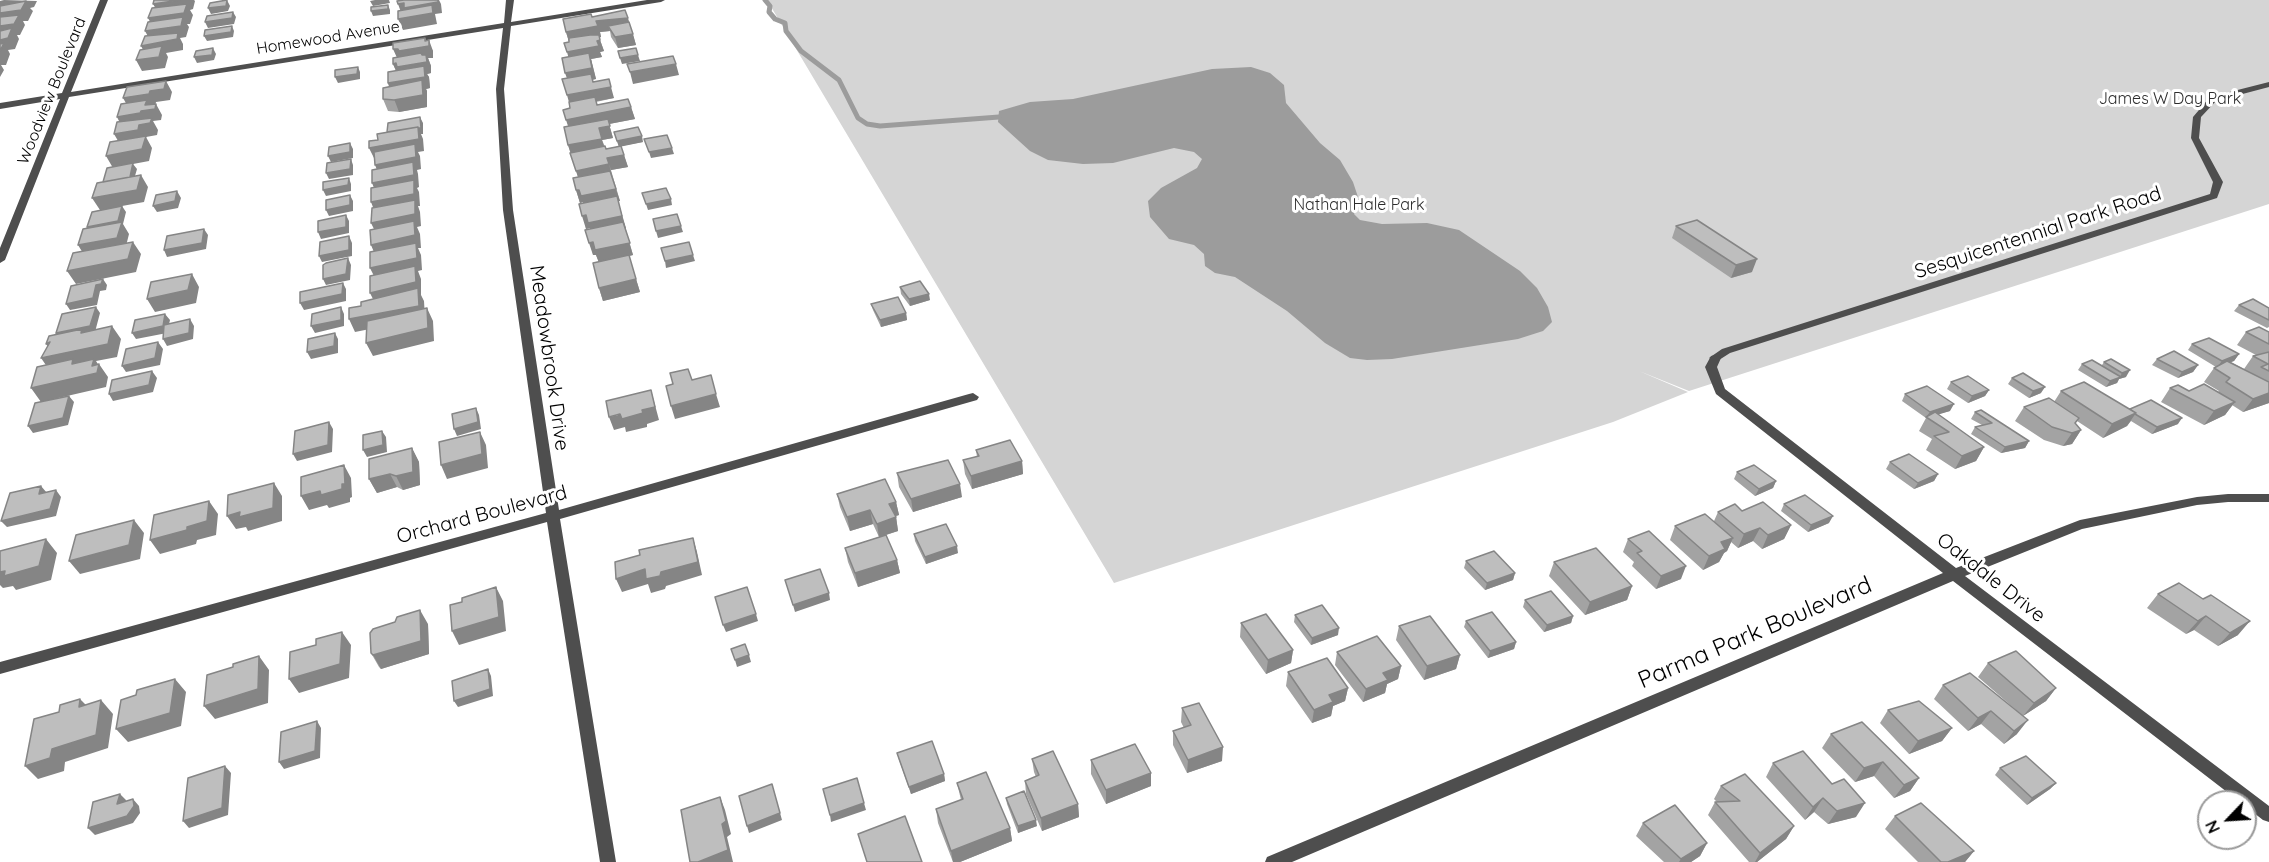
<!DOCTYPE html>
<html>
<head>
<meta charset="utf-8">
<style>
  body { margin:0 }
  #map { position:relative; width:2269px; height:862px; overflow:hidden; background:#fff; font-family:Quicksand,sans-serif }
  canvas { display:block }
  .north { position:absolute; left:2197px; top:790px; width:60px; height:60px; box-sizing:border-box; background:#fff; border:2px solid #999; border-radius:50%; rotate:245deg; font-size:16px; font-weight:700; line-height:24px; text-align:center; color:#000 }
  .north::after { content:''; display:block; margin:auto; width:21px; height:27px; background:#000; clip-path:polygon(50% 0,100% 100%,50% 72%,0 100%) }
</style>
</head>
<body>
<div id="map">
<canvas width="2269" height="862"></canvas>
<div class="north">N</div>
</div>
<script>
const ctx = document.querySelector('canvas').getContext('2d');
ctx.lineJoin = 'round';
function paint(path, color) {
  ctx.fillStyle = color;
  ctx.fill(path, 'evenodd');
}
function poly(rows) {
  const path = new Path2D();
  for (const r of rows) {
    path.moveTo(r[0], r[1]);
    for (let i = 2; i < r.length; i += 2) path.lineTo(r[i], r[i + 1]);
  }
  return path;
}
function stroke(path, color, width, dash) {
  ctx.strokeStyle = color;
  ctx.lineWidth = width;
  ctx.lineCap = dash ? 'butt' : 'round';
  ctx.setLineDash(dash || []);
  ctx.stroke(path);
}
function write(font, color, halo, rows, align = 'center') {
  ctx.font = font + ' Quicksand,sans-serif';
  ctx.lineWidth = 6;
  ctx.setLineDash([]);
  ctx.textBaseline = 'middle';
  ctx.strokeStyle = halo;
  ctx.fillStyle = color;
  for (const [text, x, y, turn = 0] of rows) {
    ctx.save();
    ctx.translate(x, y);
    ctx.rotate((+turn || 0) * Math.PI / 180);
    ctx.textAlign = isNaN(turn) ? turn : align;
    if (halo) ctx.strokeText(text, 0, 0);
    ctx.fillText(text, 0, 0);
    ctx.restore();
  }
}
paint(poly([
  [767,0,2269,0,2269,204,1689,391,1639,371,1688,392,1613,422,1114,583]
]), '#d5d5d5');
paint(poly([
  [1251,67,1270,73,1284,85,1286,103,1320,143,1340,160,1353,182,1359,200,1354,214,1360,220,1382,224,1427,223,1459,230,1520,271,1537,288,1548,307,1552,322,1543,331,1518,339,1392,359,1367,360,1350,358,1325,343,1287,311,1235,277,1215,273,1205,266,1204,254,1194,245,1169,239,1150,217,1148,201,1161,188,1197,168,1202,159,1194,152,1174,148,1113,163,1083,164,1048,160,1030,151,998,122,999,111,1030,102,1073,99,1212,69]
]), '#9c9c9c');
stroke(poly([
  [765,0,770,6,769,12,775,19,785,23,786,31,801,51,839,80,858,118,867,124,880,126,999,117]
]), '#9c9c9c', 5);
paint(poly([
  [2269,82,2269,87,2216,101,2201,117,2199,138,2223,182,2217,198,1730,353,1719,360,1715,361,1709,358,1722,349,2210,194,2213,182,2191,138,2193,117,2210,97,2269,82]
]), '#4e4e4e');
paint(poly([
  [100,0,108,0,71,92,504,23,506,0,514,0,511,22,647,0,665,0,661,2,511,26,504,89,513,210,559,510,969,394,973,393,979,397,977,400,560,519,616,862,600,862,547,522,0,674,0,662,546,513,503,210,496,89,503,28,69,97,5,260,0,263,0,248,60,99,0,109,0,103,62,93,100,0],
  [1715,355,1721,358,1717,367,1725,389,1956,568,2080,520,2197,497,2228,494,2269,494,2269,502,2228,502,2197,505,2082,529,1965,576,2269,806,2269,822,2263,820,2245,806,2245,802,2240,802,1953,581,1292,862,1265,862,1267,857,1943,573,1716,394,1705,367,1711,356,1715,355]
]), '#4e4e4e');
paint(poly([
  [625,10,636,45,618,48,611,37,610,31,600,32,601,37,599,37,604,51,600,52,602,57,591,59,596,79,592,80,593,82,614,98,596,102,597,105,631,107,635,119,609,124,613,138,602,140,606,149,619,147,614,132,643,142,621,146,628,167,611,170,620,201,618,201,633,255,629,256,640,292,603,301,599,288,599,262,596,255,593,255,590,228,586,229,583,203,583,202,580,203,576,190,578,177,568,145,568,126,570,108,567,79,569,42,566,32,592,17],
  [425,38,433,51,433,58,428,58,431,66,431,73,427,74,429,77,430,88,426,89,427,91,427,107,399,112,388,111,383,99,389,87,388,83,396,71,393,64,397,57],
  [1676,226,1752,272,1731,278,1672,238],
  [900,287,930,300,910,306,901,294],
  [871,304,906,313,907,320,881,327,873,310],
  [2239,305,2269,308,2269,327,2267,328,2234,311],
  [2246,332,2269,332,2269,403,2243,412,2232,405,2225,415,2204,425,2161,402,2170,388,2189,391,2218,392,2219,391,2204,382,2214,368,2216,367,2188,350,2192,344,2239,354,2234,361,2231,362,2244,369,2253,356,2256,355,2237,345],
  [2111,359,2126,377,2119,379,2117,383,2106,387,2078,370,2082,364,2102,365,2104,362],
  [2157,359,2198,365,2193,372,2178,378,2152,365],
  [2012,378,2041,393,2029,398,2008,384],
  [1951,382,1989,390,1985,396,1968,403,1947,389],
  [2061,391,2130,409,2178,424,2152,434,2131,421,2127,426,2103,438,2077,421,2075,424,2081,430,2072,444,2063,446,2044,440,2015,421,2024,407,2054,402],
  [1905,394,1950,411,1938,414,1984,447,1976,461,1955,469,1926,450,1932,439,1919,431,1926,418,1902,401],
  [1975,412,2029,441,2025,448,2001,453,1971,434,1975,427,1982,425,1971,419],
  [412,448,419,462,420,485,403,490,397,487,377,493,369,479],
  [976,450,1022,461,1023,474,972,489,965,474,963,460,977,457],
  [1890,462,1938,474,1934,481,1914,489,1886,469],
  [1737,472,1776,481,1773,488,1755,496,1734,479],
  [897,473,962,497,913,512,899,487],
  [837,494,896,502,899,515,896,516,898,531,886,535,897,560,900,573,858,587,848,562,845,548,879,537,873,524,850,531,840,507],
  [1784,504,1829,523,1808,532,1781,511],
  [1742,511,1791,525,1784,539,1762,549,1753,541,1738,548,1731,542,1727,551,1724,553,1719,562,1703,570,1670,540,1675,526,1714,521,1718,512],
  [914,534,958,553,926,564,915,541],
  [1628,539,1681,579,1656,589,1632,566,1634,562,1623,552],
  [1466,561,1515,573,1513,580,1485,590,1464,568],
  [1554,562,1632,586,1627,600,1585,615,1549,576],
  [2179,583,2238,635,2218,646,2194,630,2186,634,2147,608,2158,594],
  [1525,600,1573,616,1571,623,1544,632,1523,607],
  [1295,615,1338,635,1311,645,1294,622],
  [1466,621,1516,642,1514,649,1488,658,1464,627],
  [1241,623,1293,650,1291,663,1266,674,1240,637],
  [428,624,429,654,381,669,379,667,371,653],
  [1399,626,1460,655,1456,669,1424,680,1396,640],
  [1337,652,1401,666,1398,679,1387,684,1385,693,1363,702,1335,665],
  [1988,663,2056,688,2046,701,2023,716,1978,677],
  [1288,672,1348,688,1345,701,1333,706,1331,716,1312,723,1286,686],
  [1970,673,2017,734,2004,744,1981,724,1968,731,1934,699,1943,685],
  [1182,708,1222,761,1187,773,1173,745,1173,731,1184,728,1181,722],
  [1888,710,1952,728,1942,741,1909,754,1880,723],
  [1831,734,1919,778,1910,791,1894,798,1874,776,1855,782,1822,748],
  [897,753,944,774,945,781,911,794,899,760],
  [1032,759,1078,804,1079,817,1042,831,1026,794,1025,781,1036,777,1034,772],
  [1091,760,1151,773,1151,786,1106,804,1091,774],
  [1773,763,1856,817,1828,824,1814,812,1805,820,1766,777],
  [2000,768,2056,783,2050,789,2027,805,1995,775],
  [957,783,1010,828,1012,841,960,862,953,862,938,823,936,809,961,800],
  [1721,786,1794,826,1786,839,1757,862,1749,862,1708,815,1715,802,1717,802,1714,799],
  [1006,798,1037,826,1018,833,1007,804],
  [1895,816,1974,851,1965,862,1918,862,1885,829],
  [1643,823,1707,843,1700,856,1691,862,1664,862,1636,836]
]), '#a3a3a3');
paint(poly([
  [4,0,37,1,34,7,30,8,33,11,28,21,23,21,25,25,20,35,17,35,19,39,15,49,8,50,10,54,6,65,1,65,4,70,0,77,0,1],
  [180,0,194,0,195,1,193,9,190,10,193,15,190,24,187,24,189,27,186,37,180,38,183,44,183,50,166,53,168,57,165,68,142,71,136,60,147,57,141,46,151,42,145,31,154,29,148,18,159,14,153,4],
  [227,0,230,6,228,11,211,14,208,8],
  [375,0,389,0,390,3,373,6,370,1],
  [410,0,439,0,441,4,442,13,435,14,437,24,403,30,398,19,402,15,398,4],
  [388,5,390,10,390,14,373,16,371,11],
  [233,12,236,17,234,24,208,28,205,22],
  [628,18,631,29,608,26,610,31,600,32,601,37,569,42,566,32,596,21],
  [232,26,234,31,233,37,207,41,204,36],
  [633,34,636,45,618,48,615,37],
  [425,38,428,47,429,40,433,51,433,58,428,58,431,66,431,73,427,74,429,77,430,88,426,89,427,91,427,107,399,112,388,83,398,75,393,64,398,60,393,49,425,41],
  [600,40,604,51,600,52,602,57,591,59,596,79,569,84,565,73,570,63,567,52],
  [213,48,216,54,214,60,197,63,194,57],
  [638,55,640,61,622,64,620,58],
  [676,64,679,75,633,84,630,72],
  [358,67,360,72,360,79,338,83,335,77],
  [166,81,172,92,170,100,156,102,155,106,156,104,162,115,161,120,153,121,158,130,157,135,146,137,152,148,149,161,133,164,137,169,133,183,113,168,106,156,121,146,114,134,123,129,117,117,130,110,123,98,150,91],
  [611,87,614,98,570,106,567,95],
  [631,107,635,119,609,124,613,138,602,140,605,150,572,157,568,145,570,132,566,120],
  [420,117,423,123,423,134,421,134,423,139,424,151,418,152,420,156,421,169,417,170,418,174,419,187,417,188,419,192,420,206,418,206,420,212,421,226,417,227,420,234,421,248,418,248,421,255,422,270,418,271,421,279,421,295,424,301,425,318,355,332,349,319,376,305,370,293,376,280,370,268,376,257,371,245,377,235,371,223,376,215,371,202,377,195,372,183,380,177,375,165,375,160,369,148,390,140],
  [642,136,643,142,619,147,617,141],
  [350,143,353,149,353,158,331,162,328,156],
  [672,148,674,154,651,158,649,152],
  [624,155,628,167,611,170,607,158],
  [351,159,353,165,353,175,329,179,326,173],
  [609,164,612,176,580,183,576,171],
  [141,175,148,187,144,202,122,206,126,212,123,224,129,234,125,250,86,258,78,245,91,233,87,227,100,210,92,198],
  [349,178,351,184,351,191,326,196,323,190],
  [616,189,620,201,618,201,626,228,625,229,633,255,629,256,640,292,603,301,599,288,599,263,596,255,593,255,589,243,592,236,590,228,586,229,582,216,585,208,583,202,580,203,576,190],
  [177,191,181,198,178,208,157,212,153,206],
  [350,195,353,201,353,211,329,216,326,210],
  [671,199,672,205,648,210,646,204],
  [346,215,349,221,349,233,321,239,318,232],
  [681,226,683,232,658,238,656,231],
  [204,229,208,235,206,249,167,257,164,250],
  [349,236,352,243,352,256,322,262,319,256],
  [133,242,141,254,136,272,76,284,67,271],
  [693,255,695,261,666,268,665,261],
  [348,258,351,265,350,280,326,285,323,279],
  [1757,259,1752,272,1731,278,1736,265],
  [192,274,199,287,196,303,155,312,147,299],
  [103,279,107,285,106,290,100,291,97,305,70,310,66,304,96,285],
  [343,283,346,289,346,301,304,310,300,303],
  [929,294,930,300,910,306,909,299],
  [96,307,100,313,95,332,61,339,56,333],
  [341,307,344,314,344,326,315,333,311,326],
  [427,308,433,321,434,341,373,356,366,343],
  [906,313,907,320,881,327,880,320],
  [165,314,170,320,167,333,136,339,132,333],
  [190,319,194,326,193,339,167,346,163,339],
  [112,326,121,339,117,357,96,361,99,366,99,364,108,377,106,387,41,402,31,388,50,371,41,358,54,355,46,344,50,342],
  [335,333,338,339,338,353,311,359,307,352],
  [158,342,163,349,160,365,126,372,122,366],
  [2239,354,2234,361,2217,367,2222,361],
  [2198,365,2193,372,2178,378,2182,372],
  [2130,370,2126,377,2119,379,2117,383,2106,387,2110,381,2120,377,2122,373],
  [152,371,157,378,153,392,113,401,109,394],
  [2045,387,2041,393,2029,398,2033,391],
  [651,390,659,420,647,424,647,427,626,432,625,427,614,430,609,417,642,410],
  [1989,390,1985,396,1968,403,1972,396],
  [2269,393,2269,403,2243,412,2253,399],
  [716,394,720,407,675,419,671,406],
  [69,396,74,402,68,425,33,433,28,426],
  [2235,402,2225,415,2204,425,2214,411],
  [1954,404,1950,411,1927,418,1926,417,1930,412],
  [476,408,479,415,481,429,457,436,454,429],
  [2136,413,2127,426,2103,438,2112,424],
  [2182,418,2178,424,2152,434,2157,427],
  [329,422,333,429,332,452,297,461,293,454],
  [2081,430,2072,444,2063,446,2072,433],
  [382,431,386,437,387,452,367,457,363,450],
  [480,432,486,445,488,468,447,479,441,465],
  [2029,441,2025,448,2001,453,2005,447],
  [1984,447,1976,461,1955,469,1962,456],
  [412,448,419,462,420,485,403,490,396,476],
  [1022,461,1023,474,972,489,971,476],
  [344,465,351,478,352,497,350,498,350,502,329,508,327,505,309,510,301,496,342,484],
  [390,474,397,487,377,493,369,479],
  [1938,474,1934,481,1914,489,1918,483],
  [1776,481,1773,488,1755,496,1759,489],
  [274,483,282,496,282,521,248,531,246,527,236,529,227,516],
  [960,484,962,497,913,512,911,499],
  [41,486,47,493,39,494],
  [56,490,61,497,56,516,7,527,1,521],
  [209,501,218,514,216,535,197,540,196,544,160,554,150,540,187,527],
  [896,502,899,515,892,517,889,504],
  [870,510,873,524,850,531,847,517],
  [1833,516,1829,523,1808,532,1811,525],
  [896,517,898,531,879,537,877,524],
  [134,520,144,533,140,559,80,574,69,561],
  [1791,525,1784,539,1762,549,1768,535],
  [1760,528,1753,541,1738,548,1744,534],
  [693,538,697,552,702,575,666,586,665,589,651,593,648,584,622,592,616,579,645,569,661,572],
  [1733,538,1727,551,1724,553,1719,562,1703,570,1709,556,1721,542],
  [46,539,57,553,51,580,16,590,13,586,3,588,0,585,0,572],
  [957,546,958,553,926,564,925,557],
  [897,560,900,573,858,587,855,573],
  [1686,566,1681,579,1656,589,1661,576],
  [1515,573,1513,580,1485,590,1487,583],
  [1632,586,1627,600,1585,615,1590,602],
  [496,587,503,601,506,631,459,645,452,631],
  [829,593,830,600,795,612,793,605],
  [420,610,428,624,429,654,381,669,373,655],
  [756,614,758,621,726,632,723,625],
  [1573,616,1571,623,1544,632,1547,625],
  [2206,616,2194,630,2186,634,2198,621],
  [2250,621,2238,635,2218,646,2230,633],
  [1339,628,1338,635,1311,645,1312,638],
  [342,632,351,645,349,678,299,693,289,679],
  [1516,642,1514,649,1488,658,1490,651],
  [1293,650,1291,663,1266,674,1268,660],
  [749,655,751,662,737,667,735,660],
  [1460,655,1456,669,1424,680,1427,666],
  [259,656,269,670,268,703,215,719,204,706],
  [1401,666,1398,679,1387,684,1385,693,1363,702,1366,689,1383,673],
  [488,669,491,676,493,696,458,707,454,701],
  [175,679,186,692,181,726,128,742,116,729],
  [1348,688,1345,701,1333,706,1331,716,1312,723,1314,710,1329,695],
  [2056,688,2046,701,2023,716,2034,703],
  [80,699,93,712,79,707],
  [101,700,113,714,108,748,65,762,64,771,38,779,25,766,52,749],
  [1991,711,1981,724,1968,731,1978,718],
  [2028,720,2017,734,2004,744,2014,731],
  [317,721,321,728,320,758,284,769,279,762],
  [1952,728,1942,741,1909,754,1918,741],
  [1223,747,1222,761,1187,773,1188,760],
  [1883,762,1874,776,1855,782,1864,768],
  [225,766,231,773,228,815,189,828,183,821],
  [1151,773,1151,786,1106,804,1106,790],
  [944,774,945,781,911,794,909,787],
  [1919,778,1910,791,1894,798,1904,785],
  [2056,783,2050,789,2027,805,2032,798],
  [772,784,782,820,749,833,747,826],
  [120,794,126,800,124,810,117,804],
  [720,797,725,810,731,834,727,837,733,862,698,862,722,824],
  [1823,798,1814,812,1805,820,1813,807],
  [133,799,139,806,140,813,133,823,95,835,88,828],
  [864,803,866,810,831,822,830,815],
  [1865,803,1856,817,1828,824,1837,811],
  [1078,804,1079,817,1042,831,1041,818],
  [1036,820,1037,826,1018,833,1018,826],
  [1794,826,1786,839,1757,862,1755,862,1760,853],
  [1010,828,1012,841,960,862,953,862,951,851],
  [1707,843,1700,856,1691,862,1679,862,1681,859],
  [1974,851,1965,862,1948,862]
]), '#858585');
const building = poly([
  [154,0,180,0,153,4,154,0],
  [227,0,226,6,208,8,210,3,227,0],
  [404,0,438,0,438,2,404,8,404,3,398,4,397,1,404,0],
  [26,1,21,10,0,13,0,6,26,1],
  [187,4,184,13,148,18,152,8,187,4],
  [388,5,388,9,371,11,371,7,388,5],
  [432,5,433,13,398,19,398,11,432,5],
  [625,10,628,18,596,21,598,26,566,32,563,19,591,14,592,17,625,10],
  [233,12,232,18,205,22,207,16,233,12],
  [19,15,14,24,0,26,0,17,19,15],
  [183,17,181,26,145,31,148,22,183,17],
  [629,22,633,34,615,37,608,26,629,22],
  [232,26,231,32,204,36,205,30,232,26],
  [12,28,8,38,0,40,0,31,12,28],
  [178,33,177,39,141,46,145,36,178,33],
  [590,35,599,35,600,40,597,41,599,46,567,52,564,43,569,42,569,38,590,35],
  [425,38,425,41,429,40,429,46,399,51,398,49,393,49,393,43,425,38],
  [4,43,0,51,0,44,4,43],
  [162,46,159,57,136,60,140,50,162,46],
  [213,48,212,55,194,57,196,51,213,48],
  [636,48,638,55,620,58,618,51,636,48],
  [421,53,422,55,426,55,427,62,397,67,396,63,393,64,393,58,421,53],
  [589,53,592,68,565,73,562,58,589,53],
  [673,56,676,64,630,72,627,64,673,56],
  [424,66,425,77,388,83,388,72,424,66],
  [358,67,357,74,335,77,335,70,358,67],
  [591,74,593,82,609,79,611,87,567,95,562,79,591,74],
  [422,80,423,95,394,100,383,99,383,88,422,80],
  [166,81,164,89,150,91,149,94,123,98,127,87,166,81],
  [595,97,597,105,628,99,631,107,566,120,563,110,570,108,569,102,595,97],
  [147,100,145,105,156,104,155,109,141,111,140,113,117,117,121,104,147,100],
  [420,117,421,128,418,128,418,127,387,132,388,123,420,117],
  [152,118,150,123,139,125,138,130,114,134,117,122,152,118],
  [608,119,610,126,599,128,602,139,568,145,564,127,608,119],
  [418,127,419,139,369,148,369,141,378,140,377,134,418,127],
  [638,127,642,136,617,141,614,132,638,127],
  [667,135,672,148,649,152,644,139,667,135],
  [146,136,142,149,106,156,110,142,146,136],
  [350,143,350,152,328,156,329,147,350,143],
  [415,144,416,157,375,165,374,152,415,144],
  [605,146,606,149,621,146,624,155,607,158,609,164,576,171,570,153,605,146],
  [351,159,350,169,326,173,327,163,351,159],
  [413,162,414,175,372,183,372,170,413,162],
  [133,163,130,177,103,182,107,168,133,163],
  [610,171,616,189,581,196,579,190,576,190,573,178,610,171],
  [141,175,137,190,92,198,97,183,141,175],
  [349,178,348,185,323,190,323,182,349,178],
  [414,180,414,194,371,202,371,188,414,180],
  [666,188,671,199,646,204,642,193,666,188],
  [177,191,175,201,153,206,156,195,177,191],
  [350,195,350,205,326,210,326,200,350,195],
  [617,196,622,216,588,223,586,215,582,216,579,204,617,196],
  [415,200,415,214,371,223,372,208,415,200],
  [122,206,118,221,87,227,92,212,122,206],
  [677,214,681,226,656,231,653,219,677,214],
  [346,215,346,227,318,232,318,221,346,215],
  [1697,220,1757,259,1736,265,1676,226,1697,220],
  [414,221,415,235,371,245,370,230,414,221],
  [122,222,117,238,78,245,83,229,122,222],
  [623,222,630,243,595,250,593,242,589,243,585,230,623,222],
  [204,229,202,243,164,250,167,236,204,229],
  [349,236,349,250,319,256,320,242,349,236],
  [133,242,128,259,67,271,73,253,133,242],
  [689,242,693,255,665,261,661,248,689,242],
  [416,243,417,258,370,268,370,252,416,243],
  [629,255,636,279,599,288,593,263,629,255],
  [348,258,346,274,323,279,323,265,326,263,348,258],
  [415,266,416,282,370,293,370,276,415,266],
  [192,274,188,290,147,299,151,282,192,274],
  [103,279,101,284,96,285,93,298,66,304,71,286,103,279],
  [920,281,929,294,909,299,900,287,920,281],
  [343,283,342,294,300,303,300,292,343,283],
  [418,288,419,306,349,319,349,308,361,306,361,302,418,288],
  [898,297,906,313,880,320,871,304,898,297],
  [2253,299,2269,308,2269,320,2239,305,2253,299],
  [96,307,90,326,56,333,62,314,96,307],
  [341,307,341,320,311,326,312,314,341,307],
  [427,308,428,328,366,343,367,321,427,308],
  [165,314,163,326,132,333,135,320,165,314],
  [190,319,189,333,163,339,164,325,190,319],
  [112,326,108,344,41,358,50,342,46,344,49,336,82,329,81,333,112,326],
  [2259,327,2269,332,2269,344,2246,332,2259,327],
  [335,333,334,346,307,352,308,339,335,333],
  [2209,338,2239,354,2222,361,2192,344,2209,338],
  [158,342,155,358,122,366,126,349,158,342],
  [2174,351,2198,365,2182,372,2157,359,2174,351],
  [2269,352,2269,371,2261,367,2268,364,2253,356,2269,352],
  [73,359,72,364,94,359,92,366,99,364,97,373,31,388,37,367,73,359],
  [2111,359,2130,370,2122,373,2104,362,2111,359],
  [2092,360,2121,377,2110,381,2082,364,2092,360],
  [2227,361,2269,382,2269,393,2253,399,2226,382,2230,378,2214,368,2227,361],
  [688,369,692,380,711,375,716,394,671,406,666,386,673,384,670,373,688,369],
  [152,371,149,385,109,394,112,380,152,371],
  [2023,373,2045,387,2033,391,2012,378,2023,373],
  [1968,376,1989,390,1972,396,1951,382,1968,376],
  [2084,382,2136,413,2112,424,2061,391,2084,382],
  [2204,384,2235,402,2214,411,2170,388,2178,385,2189,391,2204,384],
  [1927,386,1954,404,1930,412,1905,394,1927,386],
  [651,390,655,407,642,410,643,413,622,419,620,414,609,417,606,401,651,390],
  [69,396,63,418,28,426,35,403,69,396],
  [2049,398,2079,418,2075,423,2081,430,2072,433,2052,427,2024,407,2049,398],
  [2151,400,2182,418,2157,427,2135,414,2136,413,2130,409,2151,400],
  [476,408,478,422,454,429,452,414,476,408],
  [1981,410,2029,441,2005,447,1975,427,1992,423,1975,412,1981,410],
  [1935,412,1984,447,1962,456,1934,436,1949,432,1926,417,1935,412],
  [329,422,328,445,293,454,295,431,329,422],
  [382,431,383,445,363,450,363,435,382,431],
  [480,432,482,454,441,465,439,442,480,432],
  [1010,440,1022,461,971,476,963,460,979,456,976,450,1010,440],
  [412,448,413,472,396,476,390,474,369,479,369,459,412,448],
  [1909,454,1938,474,1918,483,1890,462,1909,454],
  [948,460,960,484,911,499,897,473,948,460],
  [344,465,345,484,342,484,342,489,321,495,320,491,301,496,301,477,344,465],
  [1754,465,1776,481,1759,489,1737,472,1754,465],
  [885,479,896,502,889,504,896,517,877,524,870,510,847,517,837,494,885,479],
  [274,483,273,508,239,517,240,512,227,516,228,495,274,483],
  [41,486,39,494,56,490,50,509,1,521,10,493,41,486],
  [1805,495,1833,516,1811,525,1784,504,1805,495],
  [209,501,207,521,187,527,187,530,150,540,154,515,209,501],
  [1763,502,1791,525,1768,535,1760,528,1744,534,1718,512,1735,504,1742,511,1763,502],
  [1705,514,1733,538,1721,542,1725,549,1709,556,1675,526,1705,514],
  [134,520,129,545,69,561,76,535,134,520],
  [946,524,957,546,925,557,914,534,946,524],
  [1649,531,1686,566,1661,576,1637,553,1642,551,1628,539,1649,531],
  [886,535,897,560,855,573,845,548,886,535],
  [693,538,698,562,661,572,660,576,646,579,645,569,616,579,615,562,640,555,639,550,693,538],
  [46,539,39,566,4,576,5,571,0,572,0,551,46,539],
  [1596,548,1632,586,1590,602,1554,562,1596,548],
  [1494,551,1515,573,1487,583,1466,561,1494,551],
  [820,569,829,593,793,605,785,580,820,569],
  [2179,583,2203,599,2211,595,2250,621,2230,633,2206,616,2198,621,2158,594,2179,583],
  [496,587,499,617,452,631,450,605,462,602,462,598,496,587],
  [747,587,756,614,723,625,715,597,747,587],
  [1551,591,1573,616,1547,625,1525,600,1551,591],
  [1322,605,1339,628,1312,638,1295,615,1322,605],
  [420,610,421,641,373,655,371,653,370,633,373,629,395,622,397,617,420,610],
  [1492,612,1516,642,1490,651,1466,621,1492,612],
  [1266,614,1293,650,1268,660,1241,623,1266,614],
  [1430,616,1460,655,1427,666,1399,626,1430,616],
  [342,632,340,664,289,679,290,652,316,645,316,639,342,632],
  [1377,636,1401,666,1383,673,1388,680,1366,689,1337,652,1377,636],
  [745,644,749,655,735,660,731,649,745,644],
  [2016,651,2056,688,2034,703,1988,663,2016,651],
  [259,656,258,689,204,706,207,675,233,667,233,664,259,656],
  [1327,658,1348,688,1329,695,1333,702,1314,710,1288,672,1327,658],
  [488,669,490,689,454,701,452,681,488,669],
  [1970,673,2028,720,2014,731,1991,711,1978,718,1943,685,1970,673],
  [175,679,170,713,116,729,121,700,136,695,137,690,175,679],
  [80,699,79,707,101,700,96,735,52,749,50,758,25,766,34,719,59,712,60,705,80,699],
  [1919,701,1952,728,1918,741,1888,710,1919,701],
  [1199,703,1223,747,1188,760,1173,731,1191,725,1182,708,1199,703],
  [317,721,315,751,279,762,281,732,317,721],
  [1862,722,1919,778,1904,785,1883,762,1864,768,1831,734,1862,722],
  [932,741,944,774,909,787,897,753,932,741],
  [1135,744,1151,773,1106,790,1091,760,1135,744],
  [1053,751,1078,804,1041,818,1025,781,1039,775,1032,759,1053,751],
  [1803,751,1832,784,1844,779,1865,803,1837,811,1823,798,1813,807,1773,763,1803,751],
  [2026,756,2056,783,2032,798,2000,768,2026,756],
  [225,766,222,808,183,821,188,778,225,766],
  [986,772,1010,828,951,851,936,809,963,799,957,783,986,772],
  [1745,774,1794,826,1760,853,1715,802,1740,801,1721,786,1745,774],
  [857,778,864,803,830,815,823,789,857,778],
  [772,784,780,813,747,826,739,796,772,784],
  [1024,791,1036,820,1018,826,1006,798,1024,791],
  [120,794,117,804,133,799,134,806,127,816,88,828,93,802,120,794],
  [720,797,726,821,722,824,728,850,698,862,690,862,681,810,720,797],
  [1921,803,1974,851,1948,862,1941,862,1895,816,1921,803],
  [1675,805,1707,843,1681,859,1643,823,1675,805],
  [905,816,922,862,867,862,858,834,905,816]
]);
paint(building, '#bebebe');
stroke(building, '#858585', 1.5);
write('16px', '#000', '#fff', [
  ["Homewood Avenue",328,38,-9],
  ["Woodview Boulevard",52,91,-68]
]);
write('16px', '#2c2c2c', '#fff', [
  ["James W Day Park",2170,99],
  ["Nathan Hale Park",1359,205]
]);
write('20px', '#000', '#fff', [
  ["Sesquicentennial Park Road",2038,233,-18],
  ["Meadowbrook Drive",549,358,82],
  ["Orchard Boulevard",482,515,-15],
  ["Oakdale Drive",1991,578,38]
]);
write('24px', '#000', '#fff', [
  ["Parma Park Boulevard",1755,633,-23]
]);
</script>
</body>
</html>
